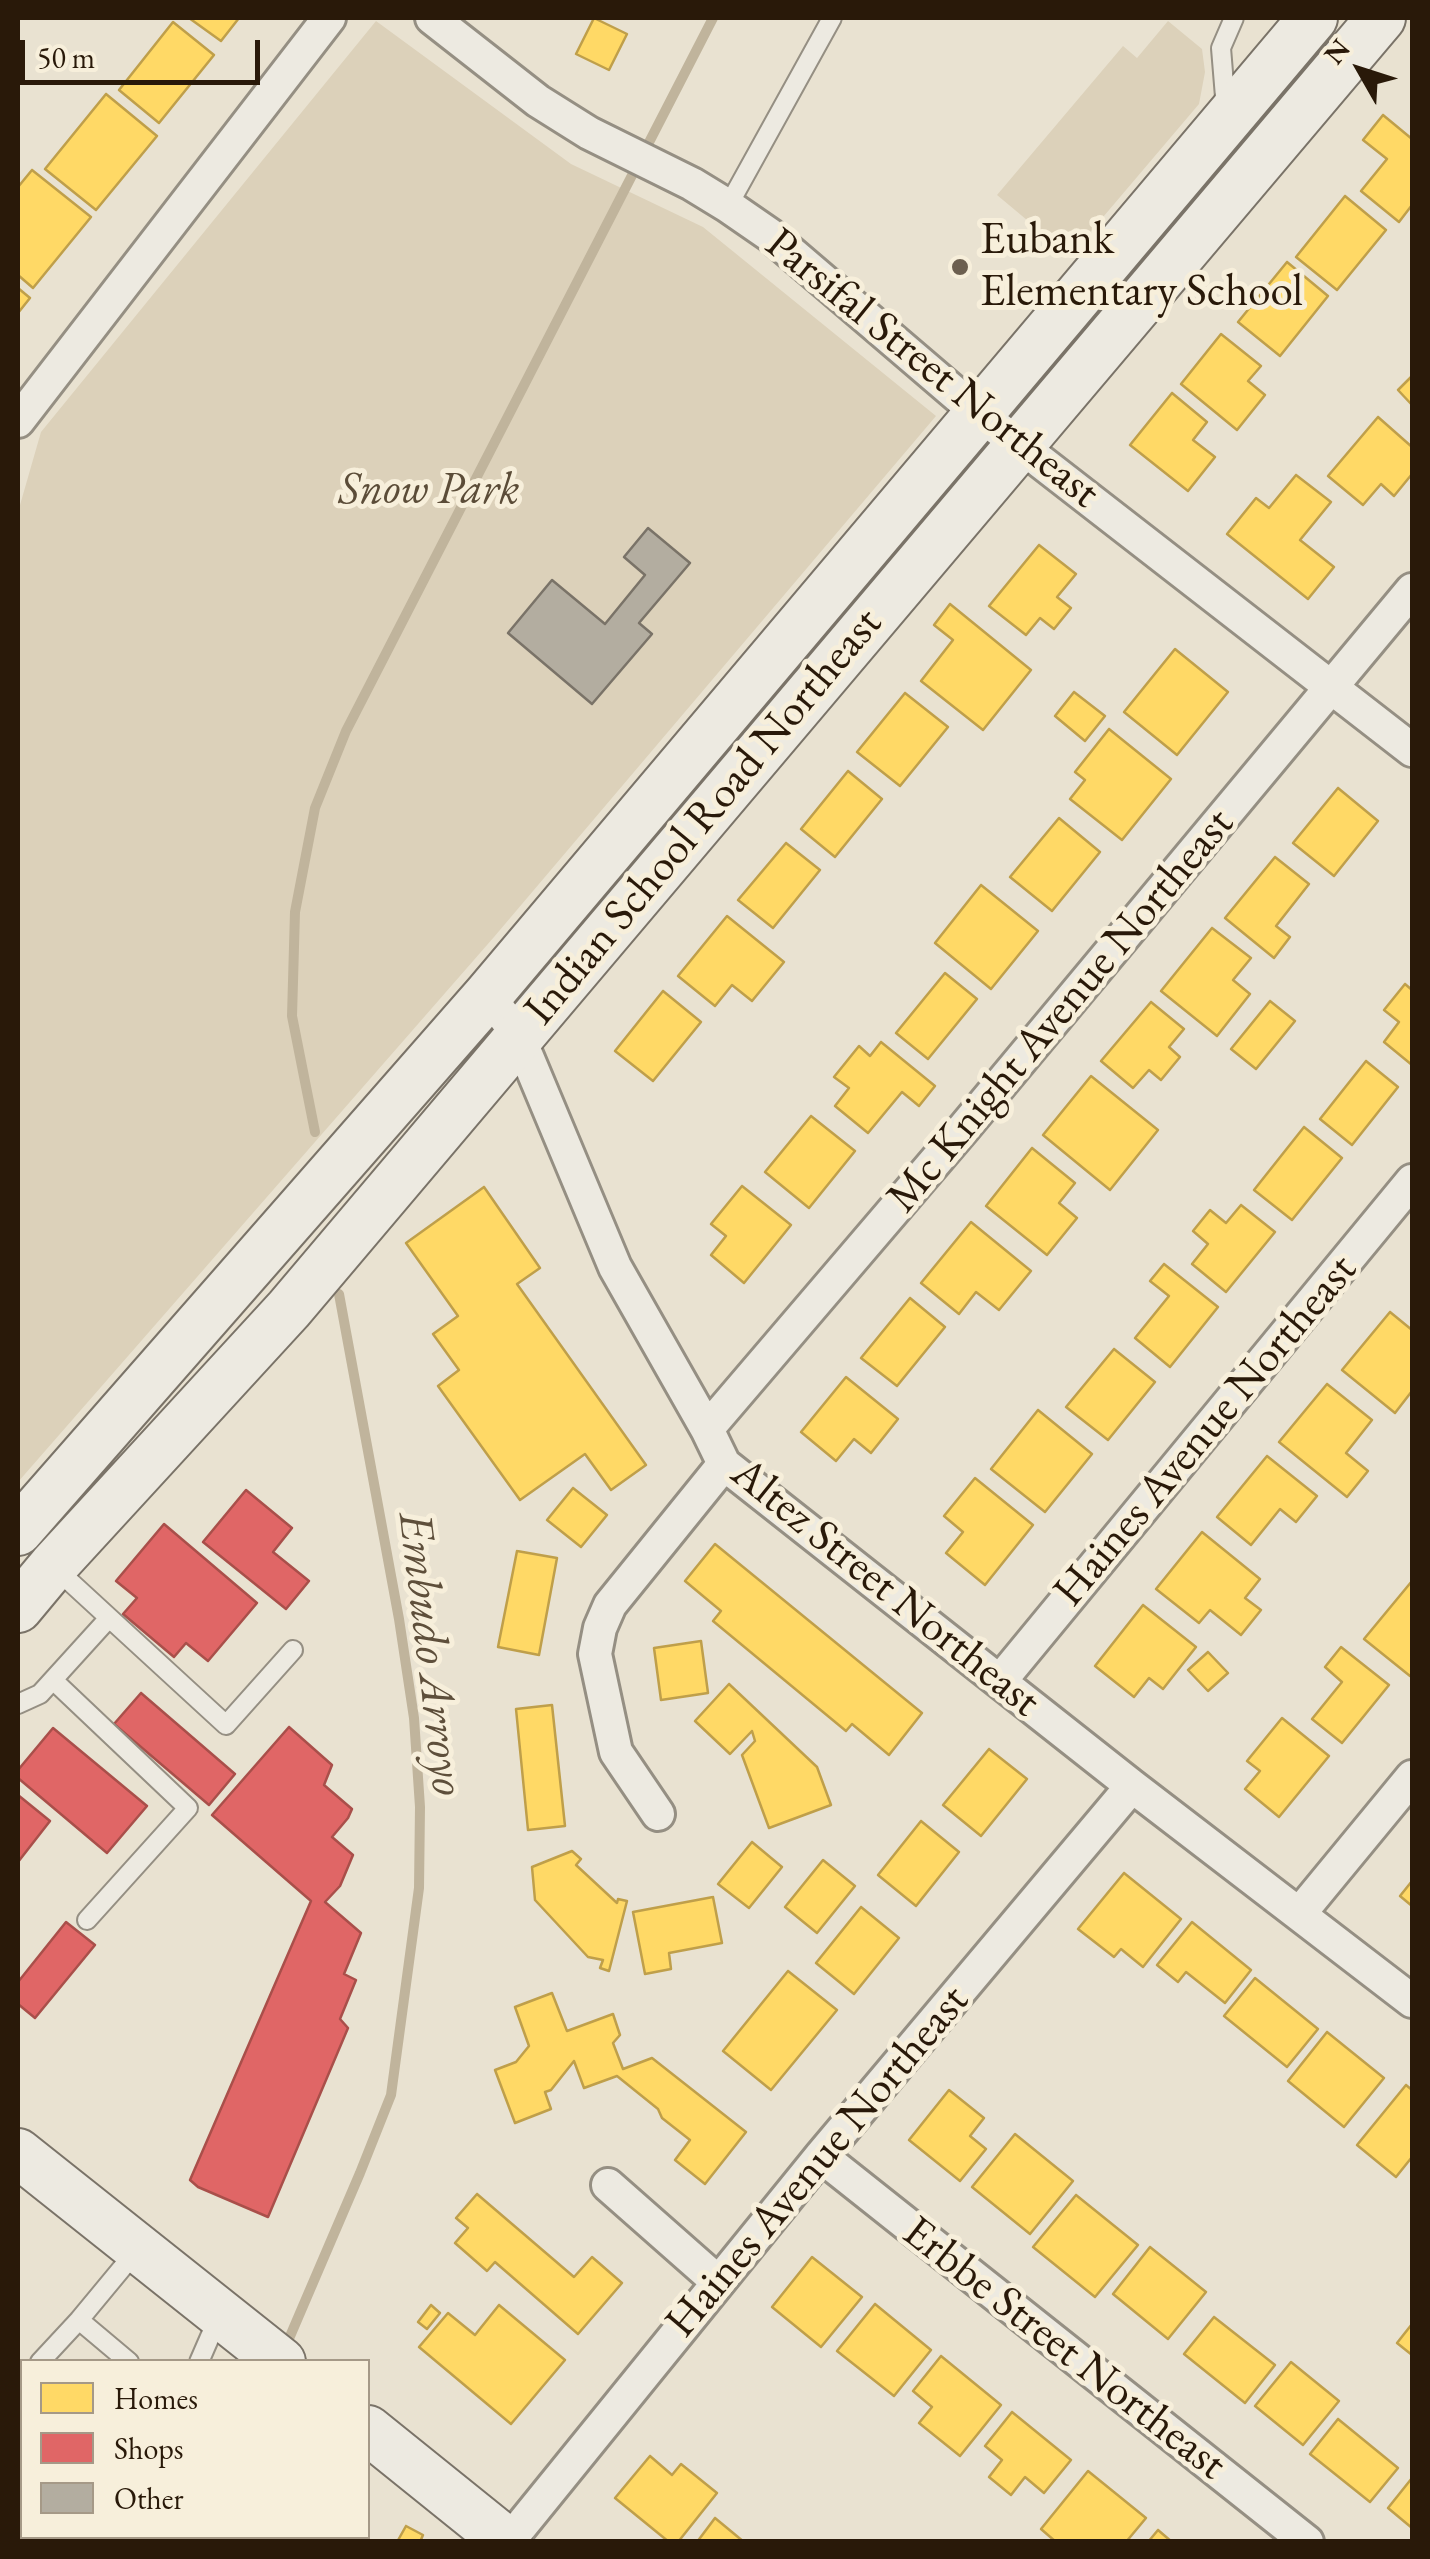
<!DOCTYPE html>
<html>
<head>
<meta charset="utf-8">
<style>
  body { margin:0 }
  #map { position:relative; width:1430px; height:2559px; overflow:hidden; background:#e9e2d1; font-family:"EB Garamond",serif }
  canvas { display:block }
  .frame { position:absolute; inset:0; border:20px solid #291909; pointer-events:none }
  .legend { position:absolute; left:20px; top:2359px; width:350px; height:180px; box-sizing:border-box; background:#f7efdb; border:2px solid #a59987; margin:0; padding:12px 18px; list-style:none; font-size:30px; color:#291909 }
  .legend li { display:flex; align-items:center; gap:20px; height:50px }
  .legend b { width:50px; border:2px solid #a59987 }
  .north { position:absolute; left:1310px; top:20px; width:100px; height:100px; -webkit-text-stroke:8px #f7efdb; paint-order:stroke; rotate:309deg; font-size:28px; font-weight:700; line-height:40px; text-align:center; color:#291909 }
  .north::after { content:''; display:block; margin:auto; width:35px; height:45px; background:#291909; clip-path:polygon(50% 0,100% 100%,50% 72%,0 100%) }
  .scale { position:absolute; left:20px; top:40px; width:240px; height:45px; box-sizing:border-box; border:5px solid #291909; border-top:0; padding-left:12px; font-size:30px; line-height:35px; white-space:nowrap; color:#291909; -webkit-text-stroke:8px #f7efdb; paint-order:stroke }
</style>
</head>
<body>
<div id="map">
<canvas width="1430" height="2559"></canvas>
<div class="frame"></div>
<ul class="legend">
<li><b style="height:28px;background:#ffd966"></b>Homes</li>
<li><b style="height:28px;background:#e06666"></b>Shops</li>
<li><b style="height:28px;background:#b3ada0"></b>Other</li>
</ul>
<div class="north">N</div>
<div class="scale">50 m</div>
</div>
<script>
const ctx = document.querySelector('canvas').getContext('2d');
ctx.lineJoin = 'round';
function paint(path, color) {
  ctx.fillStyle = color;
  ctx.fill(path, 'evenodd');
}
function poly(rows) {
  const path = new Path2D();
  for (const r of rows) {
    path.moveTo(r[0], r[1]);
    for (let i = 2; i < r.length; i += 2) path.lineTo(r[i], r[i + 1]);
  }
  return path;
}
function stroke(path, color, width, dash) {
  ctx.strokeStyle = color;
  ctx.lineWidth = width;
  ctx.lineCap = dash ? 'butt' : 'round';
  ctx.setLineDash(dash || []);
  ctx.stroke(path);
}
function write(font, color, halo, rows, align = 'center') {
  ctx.font = font + ' "EB Garamond",serif';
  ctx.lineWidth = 10;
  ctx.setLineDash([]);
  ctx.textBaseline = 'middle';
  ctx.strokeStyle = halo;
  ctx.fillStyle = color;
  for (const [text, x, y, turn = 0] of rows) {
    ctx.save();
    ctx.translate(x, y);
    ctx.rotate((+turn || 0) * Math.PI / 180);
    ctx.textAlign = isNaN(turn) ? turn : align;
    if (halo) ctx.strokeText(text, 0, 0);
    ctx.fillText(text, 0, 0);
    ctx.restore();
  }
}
paint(poly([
  [376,21,571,164,703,227,936,416,494,937,18,1482,18,512,41,432],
  [1168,21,1202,49,1205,72,1199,104,1070,256,997,195,1123,46,1137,58]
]), '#dcd1ba');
const homes = poly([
  [189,18,239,18,221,41,189,18],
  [594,18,627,34,609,70,576,54,594,18],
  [173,22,214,55,159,123,119,90,173,22],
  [106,94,157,136,96,210,45,169,106,94],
  [1383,115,1412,139,1412,205,1399,222,1361,191,1387,159,1363,140,1383,115],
  [32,170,91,217,33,288,18,275,18,187,32,170],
  [1345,196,1386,230,1337,290,1296,257,1345,196],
  [1287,262,1328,296,1280,356,1238,322,1287,262],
  [18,288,30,298,18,313,18,288],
  [1221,334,1261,366,1248,381,1265,395,1237,430,1181,384,1221,334],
  [1412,376,1412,405,1398,390,1412,376],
  [1172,393,1207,422,1193,440,1215,457,1188,491,1130,445,1172,393],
  [1378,417,1412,447,1412,474,1394,496,1381,484,1363,505,1328,476,1378,417],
  [1296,475,1331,502,1300,540,1334,567,1308,599,1227,534,1256,498,1269,508,1296,475],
  [1039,545,1076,574,1057,597,1071,608,1054,629,1040,618,1026,635,989,606,1039,545],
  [950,604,1031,670,983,730,921,681,953,640,934,625,950,604],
  [1175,649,1228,692,1177,755,1124,712,1175,649],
  [1074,692,1105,716,1085,741,1055,716,1074,692],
  [905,693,948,727,900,786,857,752,905,693],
  [1109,729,1171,779,1122,840,1070,799,1085,780,1075,772,1109,729],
  [848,771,882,799,835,857,801,829,848,771],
  [1338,788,1378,821,1334,876,1293,843,1338,788],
  [1059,818,1100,852,1052,911,1010,877,1059,818],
  [786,843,820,870,773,928,738,900,786,843],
  [1275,857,1309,884,1276,926,1290,937,1274,958,1225,918,1275,857],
  [981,885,1038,931,991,989,935,943,981,885],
  [727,916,784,962,752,1001,732,985,715,1006,678,976,727,916],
  [1212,928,1251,958,1233,980,1250,994,1217,1036,1161,991,1212,928],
  [945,973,977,999,928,1059,896,1033,945,973],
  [1405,984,1412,990,1412,1065,1384,1042,1399,1022,1384,1010,1405,984],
  [663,991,701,1022,653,1081,615,1051,663,991],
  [1270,1001,1295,1021,1256,1069,1231,1049,1270,1001],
  [1151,1002,1184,1029,1169,1047,1180,1057,1161,1080,1149,1070,1133,1088,1101,1061,1151,1002],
  [881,1042,935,1086,919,1106,902,1092,868,1133,835,1106,849,1088,834,1077,859,1046,870,1056,881,1042],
  [1366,1061,1398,1087,1352,1145,1320,1119,1366,1061],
  [1091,1076,1158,1130,1110,1190,1043,1135,1091,1076],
  [811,1116,855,1151,809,1208,765,1172,811,1116],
  [1304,1127,1342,1158,1292,1220,1254,1190,1304,1127],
  [1032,1148,1075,1183,1059,1203,1077,1218,1047,1255,986,1206,1032,1148],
  [742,1186,791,1225,744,1283,711,1255,726,1236,711,1224,742,1186],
  [484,1187,540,1268,517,1284,646,1465,611,1490,585,1454,520,1500,438,1386,459,1370,433,1334,458,1316,406,1243,484,1187],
  [1241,1205,1275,1232,1226,1292,1192,1264,1208,1244,1193,1231,1210,1210,1226,1223,1241,1205],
  [971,1222,1031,1271,999,1310,976,1292,959,1314,921,1283,971,1222],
  [1164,1264,1218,1307,1170,1367,1135,1338,1169,1296,1150,1281,1164,1264],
  [910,1298,945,1327,897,1386,861,1358,910,1298],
  [1390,1312,1412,1330,1412,1391,1395,1413,1342,1370,1390,1312],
  [1114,1349,1155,1382,1108,1440,1066,1407,1114,1349],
  [846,1377,898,1419,871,1453,854,1439,836,1461,801,1432,846,1377],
  [1327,1384,1372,1420,1346,1453,1368,1471,1347,1497,1279,1442,1327,1384],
  [1038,1410,1092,1454,1045,1512,991,1469,1038,1410],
  [1267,1456,1317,1496,1296,1522,1280,1509,1251,1545,1217,1517,1267,1456],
  [975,1478,1033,1525,985,1585,946,1553,963,1532,944,1516,975,1478],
  [573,1488,607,1515,581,1547,547,1520,573,1488],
  [1202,1532,1260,1579,1245,1598,1261,1610,1241,1635,1210,1610,1199,1623,1156,1589,1202,1532],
  [715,1544,922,1713,889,1755,852,1724,846,1731,713,1621,721,1611,685,1581,715,1544],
  [517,1551,557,1558,539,1655,498,1647,517,1551],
  [1412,1581,1412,1673,1410,1676,1364,1639,1412,1581],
  [1143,1605,1196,1647,1163,1689,1149,1678,1134,1697,1095,1666,1143,1605],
  [701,1641,708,1693,661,1700,654,1648,701,1641],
  [1341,1647,1389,1685,1342,1743,1312,1719,1342,1682,1325,1667,1341,1647],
  [1208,1652,1228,1673,1208,1691,1188,1670,1208,1652],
  [729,1684,817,1767,831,1805,769,1828,742,1755,755,1741,752,1731,730,1754,695,1721,729,1684],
  [552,1705,565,1826,528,1830,516,1709,552,1705],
  [1282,1718,1329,1756,1279,1817,1245,1789,1260,1771,1247,1761,1282,1718],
  [989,1749,1027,1779,981,1836,943,1805,989,1749],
  [921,1821,959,1852,916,1906,878,1875,921,1821],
  [752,1842,782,1867,749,1908,718,1884,752,1842],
  [572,1851,581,1859,576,1865,617,1903,618,1899,627,1901,609,1971,600,1968,603,1960,588,1957,535,1900,532,1867,572,1851],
  [823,1860,855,1886,817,1933,785,1907,823,1860],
  [1124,1873,1181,1919,1143,1967,1121,1949,1114,1957,1078,1929,1124,1873],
  [1412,1881,1412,1906,1400,1896,1412,1881],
  [713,1897,722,1943,669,1953,671,1969,645,1974,633,1912,713,1897],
  [861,1907,899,1938,854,1994,816,1963,861,1907],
  [1192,1922,1251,1970,1225,2003,1186,1972,1178,1982,1157,1965,1192,1922],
  [788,1971,837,2010,771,2090,723,2051,788,1971],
  [1255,1978,1318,2029,1287,2067,1224,2016,1255,1978],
  [552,1993,567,2031,613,2014,620,2035,613,2043,623,2069,652,2058,746,2132,705,2184,675,2160,690,2140,662,2118,658,2109,617,2076,584,2088,574,2061,551,2090,545,2092,551,2109,515,2123,495,2070,516,2062,529,2046,515,2007,552,1993],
  [1327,2032,1384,2078,1344,2127,1288,2081,1327,2032],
  [1406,2085,1412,2090,1412,2157,1396,2177,1357,2145,1406,2085],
  [949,2090,984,2118,970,2136,986,2149,960,2181,909,2140,949,2090],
  [1015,2134,1073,2181,1030,2234,972,2187,1015,2134],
  [477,2194,574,2277,592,2257,622,2283,578,2334,495,2262,487,2271,455,2243,468,2228,456,2218,477,2194],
  [1076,2195,1138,2245,1095,2297,1033,2247,1076,2195],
  [1150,2247,1206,2292,1168,2339,1113,2294,1150,2247],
  [812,2257,862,2297,821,2347,772,2307,812,2257],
  [875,2304,931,2350,894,2396,837,2351,875,2304],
  [431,2305,440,2313,427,2329,418,2322,431,2305],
  [499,2305,565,2360,511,2424,419,2347,448,2313,475,2335,499,2305],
  [1214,2317,1275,2365,1245,2403,1184,2354,1214,2317],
  [1412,2324,1412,2355,1397,2343,1412,2324],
  [941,2356,1001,2405,960,2456,919,2423,932,2407,913,2391,941,2356],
  [1291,2362,1339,2401,1303,2445,1255,2406,1291,2362],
  [1012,2412,1071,2460,1044,2493,1025,2477,1011,2495,989,2477,1002,2460,985,2446,1012,2412],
  [1338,2419,1398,2468,1370,2502,1310,2454,1338,2419],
  [650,2456,672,2475,681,2464,717,2493,678,2542,669,2542,615,2498,650,2456],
  [1088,2471,1146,2518,1126,2542,1056,2542,1041,2529,1088,2471],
  [1412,2478,1412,2528,1388,2508,1412,2478],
  [715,2518,744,2542,697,2542,715,2518],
  [406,2526,423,2535,420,2542,397,2542,406,2526],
  [1158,2530,1172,2542,1148,2542,1158,2530]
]);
paint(homes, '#ffd966');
stroke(homes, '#bf9f4a', 2.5);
const shops = poly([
  [246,1490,292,1528,273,1552,309,1581,286,1609,203,1542,246,1490],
  [164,1524,257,1603,208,1661,186,1643,174,1657,123,1614,137,1598,116,1581,164,1524],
  [141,1693,235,1774,209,1805,114,1724,141,1693],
  [289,1727,332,1765,324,1785,352,1809,348,1818,332,1837,353,1855,340,1886,325,1902,361,1933,344,1974,356,1980,340,2019,348,2028,268,2217,198,2187,190,2180,311,1901,212,1815,289,1727],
  [53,1728,147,1806,107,1853,18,1778,18,1770,53,1728],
  [18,1795,50,1821,18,1862,18,1795],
  [66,1922,95,1945,35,2018,18,2004,18,1982,66,1922]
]);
paint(shops, '#e06666');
stroke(shops, '#a94f4a', 2.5);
stroke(poly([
  [315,1132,292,1016,295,912,315,808,346,731,713,18],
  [285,2348,360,2173,391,2095,419,1888,420,1807,414,1718,399,1619,339,1294],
  [201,2542,203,2536]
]), '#c0b49c', 10);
const building = poly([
  [648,528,690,563,639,623,652,634,592,704,508,633,552,580,605,624,645,575,624,557,648,528],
  [18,2445,22,2449,22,2536,96,2536,92,2542,18,2542,18,2445]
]);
paint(building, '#b3ada0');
stroke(building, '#7a7368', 2.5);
const lane = poly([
  [1226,109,1221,48,1234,18],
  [728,206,832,18],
  [54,1567,226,1725,293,1650],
  [53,1680,188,1808,87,1920],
  [18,1704,40,1694,109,1618],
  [79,2320,129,2362],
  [40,2362,79,2320,137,2250],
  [199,2362,219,2316],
  [18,2383,22,2378],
  [114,2542,118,2536]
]);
const street = poly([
  [432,18,538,101,589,133,692,184,728,206,770,235,978,413,1412,750],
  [18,421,329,18],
  [488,995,518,1035,615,1267,707,1429,724,1464,1132,1786,1412,2001],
  [707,1429,964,1128,1412,590],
  [1000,1681,1412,1181],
  [658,1814,616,1752,595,1654,600,1628,610,1605,724,1464],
  [1300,1913,1412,1777],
  [821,2156,1307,2542],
  [608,2185,718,2282],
  [508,2542,821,2156,1132,1786]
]);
const secondary = poly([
  [18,1531,488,995,1313,18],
  [18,1608,53,1566,289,1309,1381,18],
  [18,2153,281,2362],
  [368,2430,507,2542]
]);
stroke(lane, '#958f83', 22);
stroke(street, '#958f83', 38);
stroke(secondary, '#7a7368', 52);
stroke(lane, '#edeae1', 18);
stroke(street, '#edeae1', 32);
stroke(secondary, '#edeae1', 48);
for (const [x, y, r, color] of [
  [960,267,10,"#6c5f4f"]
]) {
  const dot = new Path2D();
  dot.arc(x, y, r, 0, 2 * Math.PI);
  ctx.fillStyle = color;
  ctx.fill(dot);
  stroke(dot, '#f7efdb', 4);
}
write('45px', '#291909', '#f7efdb', [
  ["Eubank",980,241],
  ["Elementary School",980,293]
], 'left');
write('45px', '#291909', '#f7efdb', [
  ["Parsifal Street Northeast",932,369,39],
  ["Indian School Road Northeast",704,817,-50],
  ["Mc Knight Avenue Northeast",1061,1011,-50],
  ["Haines Avenue Northeast",1206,1431,-50],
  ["Altez Street Northeast",885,1588,39],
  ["Haines Avenue Northeast",818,2162,-50],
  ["Erbbe Street Northeast",1064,2349,38]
]);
write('italic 45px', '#5b4c38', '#f7efdb', [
  ["Snow Park",429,491]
]);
write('italic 48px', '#5e4f3b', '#f7efdb', [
  ["Embudo Arroyo",430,1654,83]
]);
</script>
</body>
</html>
